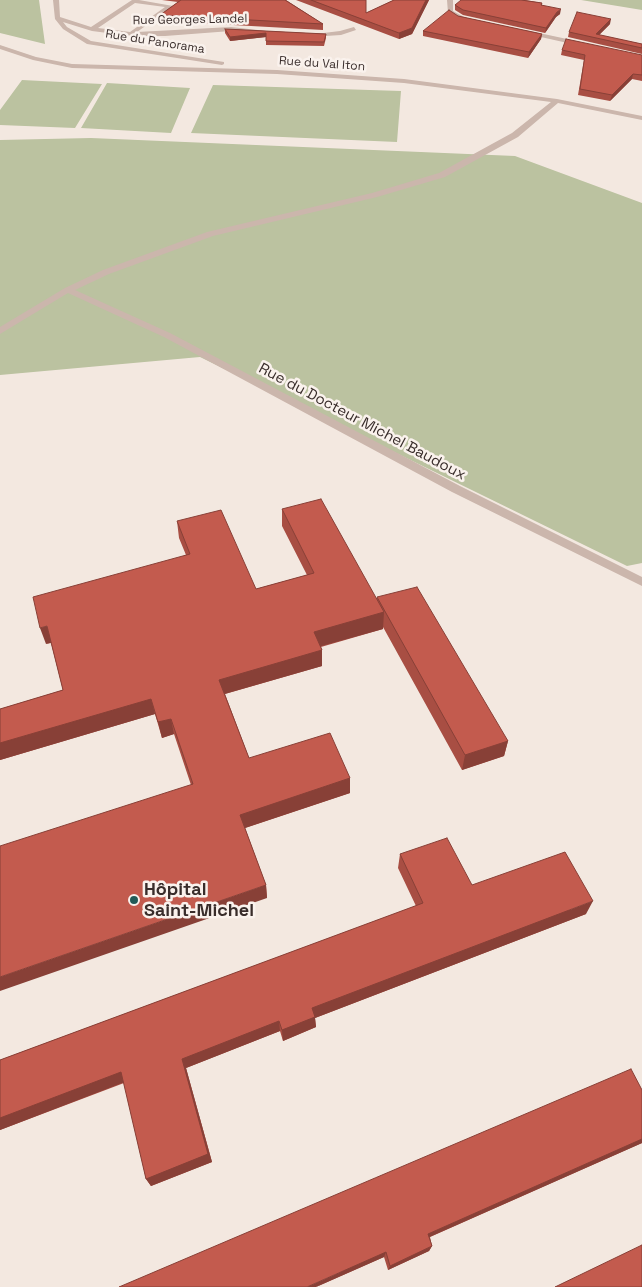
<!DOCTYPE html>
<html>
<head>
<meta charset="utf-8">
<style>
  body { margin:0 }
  canvas { display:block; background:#f3e8e0 }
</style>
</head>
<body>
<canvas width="642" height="1287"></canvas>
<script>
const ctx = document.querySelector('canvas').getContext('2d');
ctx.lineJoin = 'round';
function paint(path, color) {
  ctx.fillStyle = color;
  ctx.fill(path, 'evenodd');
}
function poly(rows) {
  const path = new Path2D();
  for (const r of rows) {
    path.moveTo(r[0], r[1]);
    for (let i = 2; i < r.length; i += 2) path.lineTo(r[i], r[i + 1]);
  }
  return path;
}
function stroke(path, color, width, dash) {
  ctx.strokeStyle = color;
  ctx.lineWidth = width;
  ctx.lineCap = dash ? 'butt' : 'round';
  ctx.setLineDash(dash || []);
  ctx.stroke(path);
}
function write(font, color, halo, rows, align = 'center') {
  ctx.font = font + ' "Space Grotesk",sans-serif';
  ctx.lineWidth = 5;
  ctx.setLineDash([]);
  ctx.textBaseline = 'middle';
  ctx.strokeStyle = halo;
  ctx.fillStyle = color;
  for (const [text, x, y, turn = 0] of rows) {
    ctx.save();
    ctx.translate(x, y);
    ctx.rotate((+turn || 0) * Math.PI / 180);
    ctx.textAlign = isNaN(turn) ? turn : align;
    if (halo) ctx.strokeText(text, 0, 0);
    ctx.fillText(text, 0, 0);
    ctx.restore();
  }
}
paint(poly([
  [0,0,39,0,45,44,0,33],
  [581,0,642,0,642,10],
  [22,80,102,84,75,128,0,125,0,110],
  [107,83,190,88,171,133,81,128],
  [213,85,401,91,397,142,191,133],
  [91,138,515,156,642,203,642,563,627,566,200,357,0,375,0,140]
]), '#bbc2a0');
paint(poly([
  [53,0,59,0,60,17,91,27,132,0,139,0,173,6,137,32,231,27,285,33,282,35,231,31,165,36,131,36,92,31,63,22,67,27,91,41,224,62,224,64,222,65,87,44,63,29,55,19,53,0],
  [135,3,165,7,130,32,98,28,135,3],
  [447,0,453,0,453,11,466,18,466,20,448,13,447,0],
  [354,27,356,30,341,35,310,37,307,35,340,31,354,27],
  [525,30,581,42,584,44,581,46,523,33,525,30],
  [0,45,36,57,72,64,277,70,404,79,557,99,642,116,642,120,558,103,518,137,445,177,377,197,213,236,109,274,75,290,170,333,460,486,642,577,642,586,452,492,164,337,68,293,0,334,0,327,65,288,103,270,207,232,372,193,439,173,512,133,551,102,404,83,277,74,72,68,33,60,0,49,0,45]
]), '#cbb6ac');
paint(poly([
  [162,0,286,0,323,24,323,30,161,21,160,15,178,2],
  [296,0,366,0,366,13,394,0,429,0,412,34,399,39],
  [525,0,542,3,542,5,560,14,556,17,545,33,463,15,455,10,455,5],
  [458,16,542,34,541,39,528,58,423,36,423,31],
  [610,24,599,35,642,44,642,54,568,37,569,32],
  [225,29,326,34,326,38,324,46,266,45,266,37,230,41,225,33],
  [562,50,642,55,642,81,632,79,610,101,578,95,584,60,561,55],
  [282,509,377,599,377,597,508,741,504,756,462,770,383,627,383,629,321,647,322,650,322,666,225,694,249,758,350,778,350,793,245,828,266,885,267,898,191,785,174,734,162,738,155,714,0,760,0,709,63,690,51,643,46,644,186,555,179,538,177,521,256,589,307,575,282,526],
  [400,854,472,885,586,914,315,1018,316,1027,283,1041,280,1031,186,1068,212,1162,151,1186,146,1179,124,1083,0,1130,0,1060,416,906,398,868],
  [642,1090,642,1143,430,1237,432,1246,429,1251,388,1270,384,1257,316,1287]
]), '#a84e43');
paint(poly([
  [426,0,429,0,412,34,399,39,399,33],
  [561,9,560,14,556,17,545,33,546,28,557,12],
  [611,19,610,24,596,38,596,34],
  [266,33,266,37,230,41,230,37],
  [542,34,541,39,528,58,529,52],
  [633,74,632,79,610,101,612,95],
  [384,612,383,629,314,648,314,632],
  [47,626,53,642,46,644,40,628],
  [322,650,322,666,221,695,219,680],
  [151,699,155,714,0,760,0,743],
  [171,719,174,734,162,738,158,722],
  [508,741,504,756,462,770,465,755],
  [350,778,350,793,242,829,240,815],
  [266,885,267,898,0,991,0,977],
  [593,901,586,914,315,1018,316,1027,283,1041,282,1030,312,1008],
  [279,1021,280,1031,186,1068,212,1162,151,1186,146,1179,182,1059],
  [121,1072,127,1081,0,1130,0,1118],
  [642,1139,642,1143,425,1239,428,1234],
  [432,1246,429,1251,388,1270,390,1266],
  [386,1252,384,1257,316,1287,307,1287]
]), '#884037');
const building = poly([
  [181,0,285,0,323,24,160,15,181,0],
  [311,0,366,0,366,13,394,0,426,0,412,28,399,33,311,0],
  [461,0,521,0,542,3,541,5,561,9,557,12,546,28,463,10,455,5,461,0],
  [449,10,458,16,542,34,529,52,423,31,449,10],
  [577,12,611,19,596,34,642,44,642,48,569,32,577,12],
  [225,29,326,34,324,42,266,41,266,33,230,37,225,29],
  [566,39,642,55,642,75,633,74,612,95,580,89,585,55,562,50,566,39],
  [321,499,384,612,314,632,322,650,219,680,249,758,330,733,350,778,240,815,266,885,0,977,0,846,193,784,171,719,158,722,151,699,0,743,0,709,63,690,47,626,40,628,33,597,190,554,177,521,221,510,256,589,314,573,282,509,321,499],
  [417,587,508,741,465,755,377,597,417,587],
  [447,838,472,885,565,852,593,901,312,1008,315,1017,282,1030,279,1021,182,1059,208,1154,146,1179,121,1072,0,1118,0,1060,423,903,400,854,447,838],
  [631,1069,642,1090,642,1139,428,1234,432,1246,390,1266,386,1252,307,1287,119,1287,631,1069],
  [642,1245,642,1287,555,1287,642,1245]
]);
paint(building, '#c35b4e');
stroke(building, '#884037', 1);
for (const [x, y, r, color] of [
  [134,900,5,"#215a57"]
]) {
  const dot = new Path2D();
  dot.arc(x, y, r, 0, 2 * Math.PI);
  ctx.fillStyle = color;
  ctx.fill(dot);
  stroke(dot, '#faf2ed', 2);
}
write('12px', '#392d2b', '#faf2ed', [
  ["Rue Georges Landel",190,20,-1],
  ["Rue du Panorama",155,42,9],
  ["Rue du Val Iton",322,64,4]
]);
write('15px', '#392d2b', '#faf2ed', [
  ["Rue du Docteur Michel Baudoux",362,422,28]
]);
write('bold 18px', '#392d2b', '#faf2ed', [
  ["Hôpital",144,890],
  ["Saint-Michel",144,911]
], 'left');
</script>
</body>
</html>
